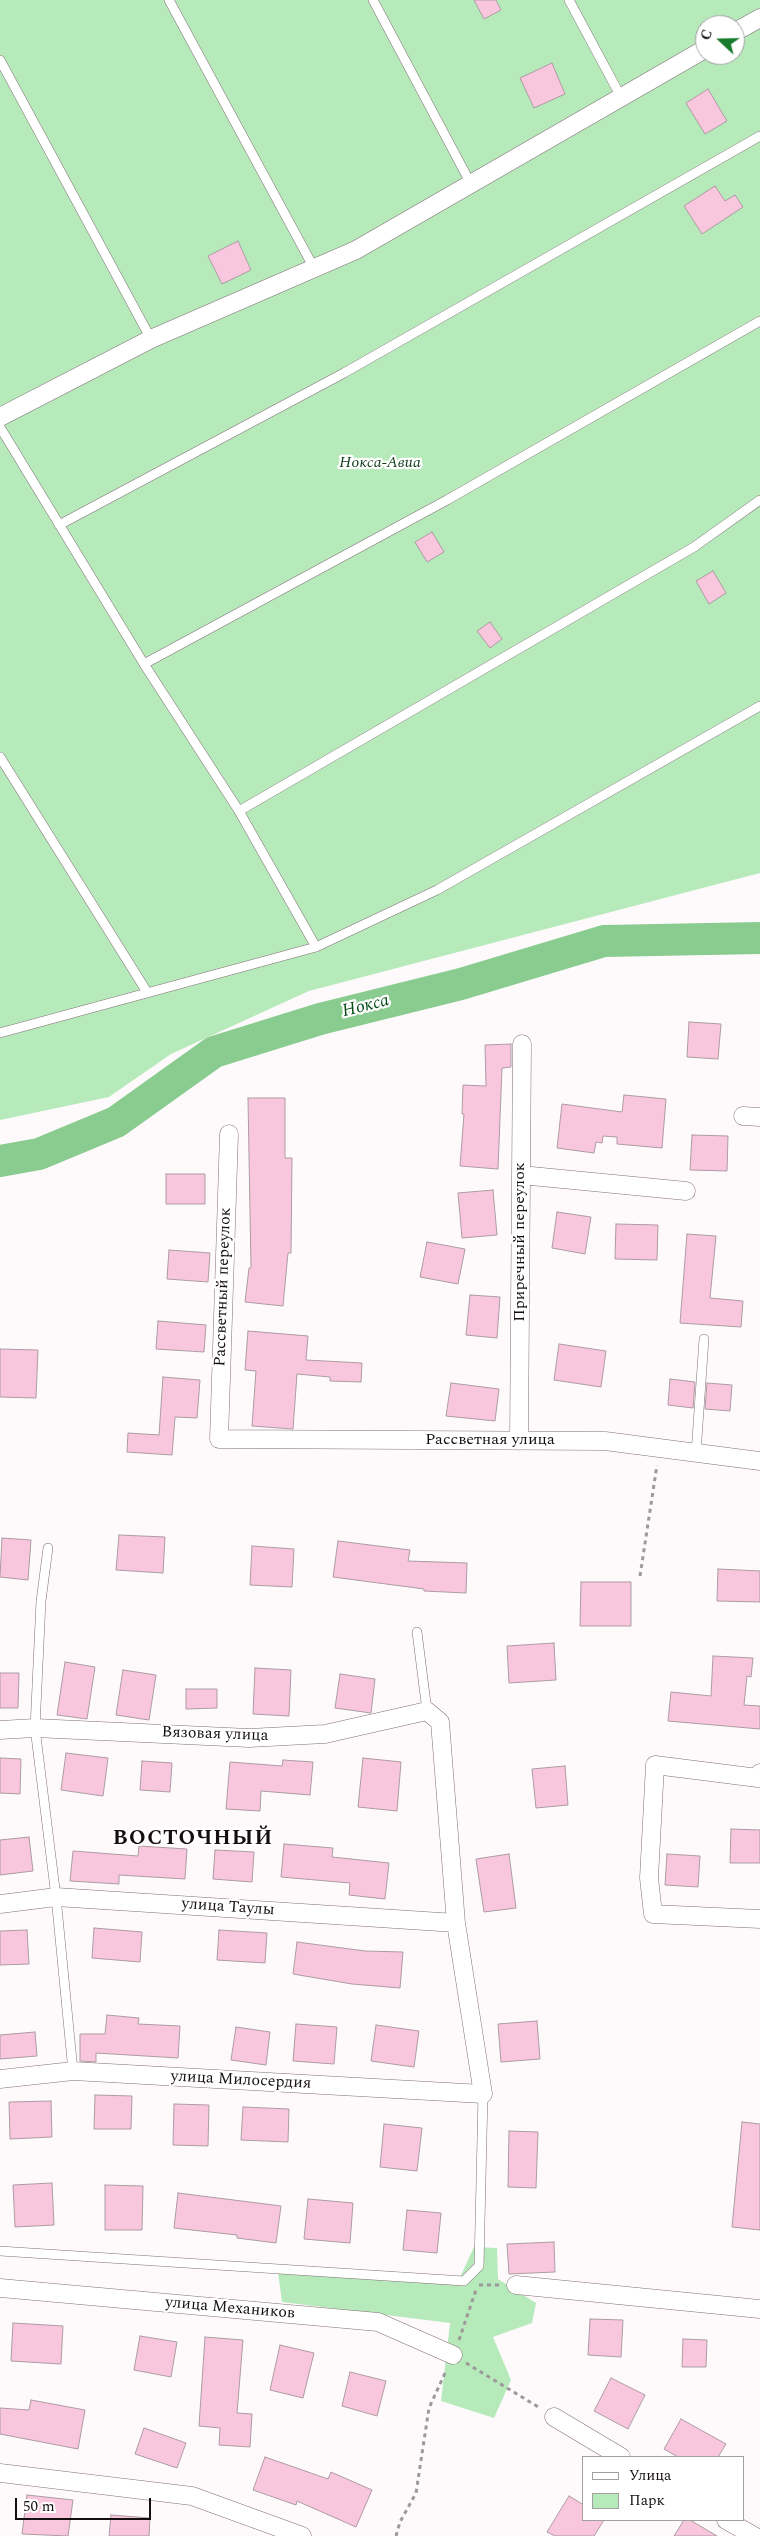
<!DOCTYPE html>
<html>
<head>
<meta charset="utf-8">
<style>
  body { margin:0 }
  #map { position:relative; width:760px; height:2536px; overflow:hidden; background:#fefafc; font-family:Spectral,serif }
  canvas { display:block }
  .legend { position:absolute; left:582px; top:2456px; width:162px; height:65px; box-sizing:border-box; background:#fff; border:1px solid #a19fa0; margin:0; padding:6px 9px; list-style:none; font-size:15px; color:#150f12 }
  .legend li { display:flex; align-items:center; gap:10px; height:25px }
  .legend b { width:25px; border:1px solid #a19fa0 }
  .north { position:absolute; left:695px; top:15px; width:50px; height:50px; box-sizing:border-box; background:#fff; border:1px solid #a19fa0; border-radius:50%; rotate:291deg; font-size:14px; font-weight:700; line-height:20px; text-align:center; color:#150f12 }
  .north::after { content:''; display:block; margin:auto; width:18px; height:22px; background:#177a2d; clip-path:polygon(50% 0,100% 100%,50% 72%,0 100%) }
  .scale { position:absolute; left:15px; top:2498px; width:136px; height:22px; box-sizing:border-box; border:2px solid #150f12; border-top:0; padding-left:6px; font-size:15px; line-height:18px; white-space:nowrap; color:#150f12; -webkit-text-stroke:4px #fff; paint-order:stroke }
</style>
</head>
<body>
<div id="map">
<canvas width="760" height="2536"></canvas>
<ul class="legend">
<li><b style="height:6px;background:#fff"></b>Улица</li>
<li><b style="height:14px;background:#b7eaba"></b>Парк</li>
</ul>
<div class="north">С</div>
<div class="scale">50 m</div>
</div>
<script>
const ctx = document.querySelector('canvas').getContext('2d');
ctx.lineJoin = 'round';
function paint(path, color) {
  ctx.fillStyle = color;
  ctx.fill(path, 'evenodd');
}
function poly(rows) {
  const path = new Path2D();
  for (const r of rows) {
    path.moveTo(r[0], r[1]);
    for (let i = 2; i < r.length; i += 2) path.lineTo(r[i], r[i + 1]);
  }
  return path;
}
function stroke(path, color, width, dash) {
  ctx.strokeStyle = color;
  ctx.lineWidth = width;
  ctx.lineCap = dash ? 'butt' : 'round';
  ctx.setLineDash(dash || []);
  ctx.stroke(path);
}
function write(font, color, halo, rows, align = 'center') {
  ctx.font = font + ' Spectral,serif';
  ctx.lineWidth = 4.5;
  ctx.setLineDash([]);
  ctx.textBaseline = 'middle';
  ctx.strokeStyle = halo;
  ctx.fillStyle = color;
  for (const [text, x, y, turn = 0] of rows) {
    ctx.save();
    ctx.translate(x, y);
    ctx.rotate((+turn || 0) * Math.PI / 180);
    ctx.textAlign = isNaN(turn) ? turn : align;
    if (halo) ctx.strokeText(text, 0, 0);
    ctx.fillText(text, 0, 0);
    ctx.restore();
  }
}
paint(poly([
  [0,0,760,0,760,873,309,991,171,1054,109,1097,0,1120],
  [705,25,735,25,735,55,705,55],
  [474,2247,497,2248,498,2279,536,2303,532,2323,493,2337,511,2380,494,2418,441,2401,450,2323,282,2302,278,2272,458,2282]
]), '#b7eaba');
stroke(poly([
  [0,1161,39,1154,116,1122,214,1052,320,1019,461,984,604,941,760,938]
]), '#8acb8f', 32);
const building = poly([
  [474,0,496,0,501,10,484,19,474,0],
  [552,63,565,94,534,108,520,78,552,63],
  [708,89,727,121,705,134,686,103,708,89],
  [715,186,725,201,735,195,743,207,702,234,684,206,715,186],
  [238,241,251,270,222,284,208,256,238,241],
  [432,532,444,552,427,562,415,542,432,532],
  [713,571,726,593,709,604,696,581,713,571],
  [490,622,502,639,490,648,477,631,490,622],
  [689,1022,721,1024,718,1059,687,1057,689,1022],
  [511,1044,511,1067,502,1068,498,1169,460,1166,464,1114,462,1114,463,1085,486,1086,485,1045,511,1044],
  [624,1095,666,1099,662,1148,617,1144,617,1137,603,1136,602,1143,596,1142,594,1153,557,1148,562,1104,622,1112,624,1095],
  [248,1098,285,1098,285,1158,292,1158,291,1253,288,1253,283,1306,245,1302,249,1268,251,1268,248,1098],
  [692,1135,728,1136,727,1171,690,1170,692,1135],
  [166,1174,205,1174,205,1204,166,1204,166,1174],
  [493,1190,497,1235,462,1238,458,1193,493,1190],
  [557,1212,591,1217,585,1254,552,1248,557,1212],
  [616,1224,658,1225,657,1260,615,1259,616,1224],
  [687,1234,716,1236,710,1298,743,1301,741,1327,680,1323,687,1234],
  [427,1242,465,1249,458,1284,420,1277,427,1242],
  [169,1250,210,1253,208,1282,167,1279,169,1250],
  [470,1295,500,1297,497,1338,466,1335,470,1295],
  [158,1321,206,1325,204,1352,156,1349,158,1321],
  [248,1331,308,1336,306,1360,362,1363,361,1382,330,1381,330,1377,297,1374,293,1429,252,1426,256,1371,245,1370,248,1331],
  [559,1344,606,1351,601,1387,554,1380,559,1344],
  [0,1349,38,1350,36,1398,0,1397,0,1349],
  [163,1377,200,1380,197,1418,175,1417,172,1455,127,1452,128,1433,159,1435,163,1377],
  [670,1379,695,1382,693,1408,668,1405,670,1379],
  [451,1383,499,1389,495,1421,446,1416,451,1383],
  [707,1383,732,1385,730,1411,705,1409,707,1383],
  [119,1535,165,1537,163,1573,116,1570,119,1535],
  [2,1538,31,1540,28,1580,0,1577,2,1538],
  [338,1541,410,1550,408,1561,467,1563,466,1593,424,1591,424,1589,333,1577,338,1541],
  [252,1546,294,1549,292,1587,250,1585,252,1546],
  [718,1569,760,1571,760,1602,717,1601,718,1569],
  [581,1582,631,1582,631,1626,580,1626,581,1582],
  [554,1643,556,1680,509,1683,507,1646,554,1643],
  [713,1656,753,1658,751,1677,747,1676,744,1705,760,1706,760,1729,668,1721,671,1692,711,1696,713,1656],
  [65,1662,95,1667,87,1719,57,1715,65,1662],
  [255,1668,291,1670,289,1716,253,1714,255,1668],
  [123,1670,156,1675,149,1720,116,1715,123,1670],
  [0,1673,19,1673,18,1708,0,1708,0,1673],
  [340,1674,375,1679,371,1713,335,1708,340,1674],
  [186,1689,217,1689,217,1708,186,1709,186,1689],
  [66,1753,108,1758,103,1796,61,1790,66,1753],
  [0,1758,21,1759,20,1794,0,1793,0,1758],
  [363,1758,401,1762,397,1811,358,1807,363,1758],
  [283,1760,313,1762,310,1795,261,1791,260,1811,226,1809,230,1762,282,1766,283,1760],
  [142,1761,172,1763,170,1792,140,1790,142,1761],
  [565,1766,568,1805,536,1808,532,1769,565,1766],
  [731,1829,760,1830,760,1863,730,1863,731,1829],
  [29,1837,33,1871,0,1875,0,1840,29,1837],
  [284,1844,333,1848,332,1857,389,1863,385,1899,349,1895,350,1883,281,1877,284,1844],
  [139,1846,187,1849,185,1879,119,1875,119,1884,70,1881,73,1851,138,1856,139,1846],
  [215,1850,254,1852,252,1882,213,1879,215,1850],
  [509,1854,516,1908,484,1912,476,1859,509,1854],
  [667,1854,700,1856,698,1887,665,1885,667,1854],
  [94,1928,142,1932,140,1962,92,1958,94,1928],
  [27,1930,29,1964,0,1965,0,1931,27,1930],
  [219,1930,267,1933,265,1963,217,1960,219,1930],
  [297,1942,365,1951,403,1952,400,1988,352,1984,293,1974,297,1942],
  [107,2015,139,2018,138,2024,180,2026,178,2058,96,2053,96,2062,80,2061,80,2034,105,2034,107,2015],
  [537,2021,540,2059,501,2062,498,2024,537,2021],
  [296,2024,337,2027,334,2064,293,2061,296,2024],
  [376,2025,419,2031,414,2067,371,2061,376,2025],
  [236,2027,270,2032,266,2065,231,2060,236,2027],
  [35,2032,37,2056,0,2059,0,2035,35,2032],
  [95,2095,132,2096,131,2129,94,2129,95,2095],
  [51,2101,52,2137,10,2139,9,2102,51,2101],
  [174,2104,209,2105,208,2146,173,2145,174,2104],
  [243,2107,289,2109,288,2142,241,2140,243,2107],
  [742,2122,760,2124,760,2230,732,2227,742,2122],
  [384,2124,422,2128,417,2171,380,2167,384,2124],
  [509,2131,538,2132,536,2188,508,2187,509,2131],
  [52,2183,54,2225,15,2227,13,2185,52,2183],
  [105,2185,143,2186,142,2230,105,2230,105,2185],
  [178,2193,281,2206,276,2243,237,2238,237,2235,174,2228,178,2193],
  [308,2199,353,2203,350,2243,304,2239,308,2199],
  [407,2210,441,2213,437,2253,403,2250,407,2210],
  [554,2242,555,2272,509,2274,507,2244,554,2242],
  [590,2319,623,2320,621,2357,588,2355,590,2319],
  [13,2323,63,2326,61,2364,11,2361,13,2323],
  [140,2336,177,2342,171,2377,134,2370,140,2336],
  [205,2337,243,2340,237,2413,252,2414,250,2447,219,2445,220,2428,199,2426,205,2337],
  [683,2339,707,2340,706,2367,682,2367,683,2339],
  [280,2345,314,2353,303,2398,270,2390,280,2345],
  [350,2372,386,2381,377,2416,342,2406,350,2372],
  [611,2378,645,2395,628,2429,594,2411,611,2378],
  [31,2400,85,2410,78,2449,0,2434,0,2408,29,2410,31,2400],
  [681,2419,726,2444,718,2457,678,2457,664,2449,681,2419],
  [144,2428,186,2443,177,2468,135,2454,144,2428],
  [265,2457,328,2479,331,2472,372,2490,356,2527,297,2501,296,2505,253,2490,265,2457],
  [27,2495,73,2500,68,2536,22,2534,27,2495],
  [569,2496,584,2505,584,2520,604,2520,594,2536,555,2536,547,2532,569,2496],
  [111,2515,150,2518,149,2536,109,2536,111,2515],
  [684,2520,690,2520,717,2536,674,2536,684,2520]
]);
paint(building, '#f9c7dd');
stroke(building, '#ad9ba3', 1);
const lane = poly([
  [169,0,314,268],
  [373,0,471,184],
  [569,0,621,97],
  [0,60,151,339],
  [0,427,144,664,239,811,316,947],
  [59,525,344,373,760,136],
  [144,664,447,500,760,321],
  [0,757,147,992],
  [239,811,694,547,760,500],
  [0,1033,316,947,437,890,760,706],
  [696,1453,704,1339],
  [48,1548,41,1601,35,1728,56,1897,73,2071],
  [417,1632,427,1711],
  [0,2251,464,2281,479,2266,483,2094]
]);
const street = poly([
  [735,32,760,18],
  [0,417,151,339,356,250,705,49],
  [743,1116,760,1117],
  [229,1134,219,1439,605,1441,760,1461],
  [521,1175,686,1191],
  [519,1441,522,1044],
  [0,1730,35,1728,249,1738,325,1734,427,1711,440,1722,456,1923,483,2094,73,2071,0,2079],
  [760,1773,758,1778,655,1765,649,1878,653,1914,760,1919],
  [0,1904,56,1897,456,1923],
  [516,2285,760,2309],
  [0,2288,378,2322,453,2355],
  [554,2417,621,2457],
  [0,2473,192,2496,302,2536],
  [726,2520,754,2536]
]);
stroke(lane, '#806f76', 10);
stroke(street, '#806f76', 19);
stroke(poly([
  [640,1576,657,1465],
  [479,2285,500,2285],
  [459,2340,477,2287],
  [466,2363,540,2408],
  [396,2536,400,2522,416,2493,429,2408,446,2371]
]), '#9d999b', 3, [4, 4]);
stroke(lane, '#fff', 9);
stroke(street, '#fff', 18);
write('italic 16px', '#0f3d17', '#fff', [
  ["Нокса-Авиа",380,464]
]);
write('16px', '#150f12', '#fff', [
  ["Приречный переулок",521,1242,-90],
  ["Рассветный переулок",224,1287,-88],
  ["Рассветная улица",490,1441],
  ["Вязовая улица",215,1735,2],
  ["улица Таулы",228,1908,4],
  ["улица Милосердия",241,2081,3],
  ["улица Механиков",230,2309,5]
]);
write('italic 18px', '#024d16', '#fff', [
  ["Нокса",366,1007,-14]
]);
ctx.letterSpacing = '1px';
write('bold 21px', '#150f12', '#fff', [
  ["ВОСТОЧНЫЙ",193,1840]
]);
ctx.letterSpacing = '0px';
</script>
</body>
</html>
